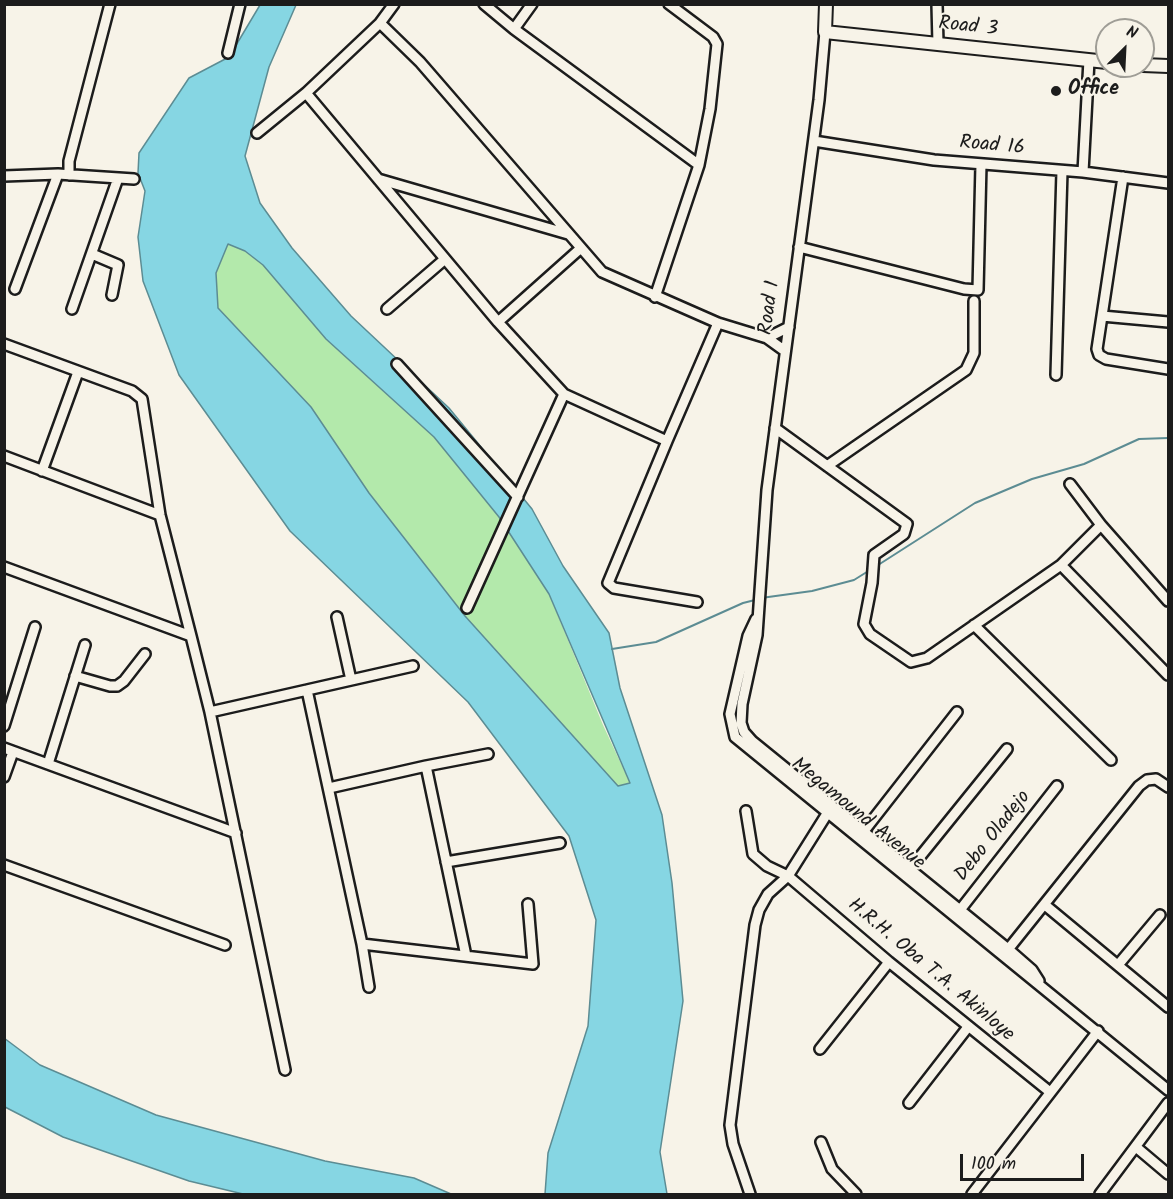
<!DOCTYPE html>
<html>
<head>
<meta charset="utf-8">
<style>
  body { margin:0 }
  #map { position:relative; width:1173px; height:1199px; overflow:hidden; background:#f7f3e8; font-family:Kalam,sans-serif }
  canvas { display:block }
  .frame { position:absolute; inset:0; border:6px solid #1c1c1c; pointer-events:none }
  .north { position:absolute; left:1095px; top:18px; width:60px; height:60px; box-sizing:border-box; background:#f7f3e8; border:2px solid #9f9d96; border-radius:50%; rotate:24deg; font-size:16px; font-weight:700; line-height:24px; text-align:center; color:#1c1c1c }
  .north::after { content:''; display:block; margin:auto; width:21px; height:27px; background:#1c1c1c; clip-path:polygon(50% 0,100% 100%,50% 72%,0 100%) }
  .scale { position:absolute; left:960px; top:1154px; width:124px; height:27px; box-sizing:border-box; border:3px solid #1c1c1c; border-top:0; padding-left:8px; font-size:18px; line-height:21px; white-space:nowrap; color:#1c1c1c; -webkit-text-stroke:4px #f7f3e8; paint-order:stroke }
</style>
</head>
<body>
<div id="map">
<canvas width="1173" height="1199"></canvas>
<div class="frame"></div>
<div class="north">N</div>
<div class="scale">100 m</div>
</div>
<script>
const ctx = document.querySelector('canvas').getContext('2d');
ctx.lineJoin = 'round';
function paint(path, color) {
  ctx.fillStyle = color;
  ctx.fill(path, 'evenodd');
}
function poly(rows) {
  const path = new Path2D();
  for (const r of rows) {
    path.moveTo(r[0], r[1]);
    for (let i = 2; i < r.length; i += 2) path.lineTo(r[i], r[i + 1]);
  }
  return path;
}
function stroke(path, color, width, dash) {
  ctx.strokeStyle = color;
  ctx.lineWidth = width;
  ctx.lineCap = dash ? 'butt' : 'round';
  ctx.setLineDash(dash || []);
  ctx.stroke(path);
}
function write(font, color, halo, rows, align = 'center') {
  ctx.font = font + ' Kalam,sans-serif';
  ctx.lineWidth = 4.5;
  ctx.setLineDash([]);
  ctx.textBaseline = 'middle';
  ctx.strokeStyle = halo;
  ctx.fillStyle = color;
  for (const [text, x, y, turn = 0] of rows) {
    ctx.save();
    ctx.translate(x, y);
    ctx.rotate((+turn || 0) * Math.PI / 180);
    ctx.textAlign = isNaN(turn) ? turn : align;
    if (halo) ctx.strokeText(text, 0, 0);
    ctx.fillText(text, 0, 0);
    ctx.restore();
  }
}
paint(poly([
  [228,244,245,251,263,265,326,339,434,437,499,517,549,594,603,725,630,783,618,787,465,616,369,493,311,407,218,308,216,273]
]), '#b3e9ab');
const water = poly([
  [260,5,296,5,269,67,245,156,260,203,292,248,351,316,449,408,532,509,563,566,609,633,620,688,662,815,672,883,683,1001,660,1152,667,1194,545,1194,548,1153,588,1026,596,920,569,836,468,702,290,531,179,375,143,281,138,237,145,191,138,173,139,153,189,78,229,57,260,5],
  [228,244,245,251,263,265,326,339,434,437,499,517,549,594,630,783,618,786,465,616,369,493,311,407,218,308,216,273,228,244],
  [4,1038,40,1065,156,1115,325,1161,414,1178,451,1194,243,1194,189,1181,63,1137,5,1107,4,1038]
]);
paint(water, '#86d6e3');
stroke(water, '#5c8c93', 1.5);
stroke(poly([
  [875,567,975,503,1032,479,1084,464,1139,439,1168,438],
  [761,598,812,591,854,580,870,570],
  [612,649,656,642,743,603,755,600]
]), '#5c8c93', 2);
const minor = poly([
  [484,4,514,29],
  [532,4,514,29,699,165,655,297],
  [669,4,713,37,717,44,710,109,699,165],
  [937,4,938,44],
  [380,23,394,4],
  [825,32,819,100,767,490,757,635,742,704,741,723,744,732,752,741,1008,949,1032,970,1039,981],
  [228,53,240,4],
  [306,93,498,322,564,394,667,441,718,323],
  [257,133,306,93,380,23,420,62,602,272,718,323,767,338,785,351],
  [814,141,934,160,1083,172,1168,183],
  [1083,172,1089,60],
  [69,175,69,161,110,4],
  [4,176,58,174,134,179],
  [1123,177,1097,349,1099,355,1106,359,1168,369],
  [378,179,568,234],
  [799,247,964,289,978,290,981,164],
  [92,254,118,265,112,295],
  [15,289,58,174],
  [72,309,118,178],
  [387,309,445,259],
  [1102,316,1168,322],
  [498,322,581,248],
  [767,338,789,327],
  [4,344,132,391,142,399,160,515,191,636],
  [397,364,518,497],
  [1056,375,1062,171],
  [775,428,907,524,904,534,874,555,872,583,864,624,870,634,911,662,927,658,1061,565,1101,525,1168,601],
  [667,441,608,583,614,588,697,602],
  [4,456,160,515],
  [827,466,966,370,974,353,974,301],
  [42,471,78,372],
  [1070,484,1101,525],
  [1061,565,1168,675],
  [4,567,191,636,210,712,285,1070],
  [467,608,564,394],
  [337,617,351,680],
  [756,619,748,636,730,714,735,737,1168,1090],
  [974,625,1111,760],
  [75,676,110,686,117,686,124,681,145,654],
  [307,690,362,944,533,964,528,904],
  [210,712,413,666],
  [4,726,35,627],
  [4,748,236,833],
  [48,764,85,645],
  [426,766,488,754],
  [4,777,13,752],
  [329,788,426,766,466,956],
  [746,811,753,854,767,866,788,876,889,962,1050,1092],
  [864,831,957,712],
  [446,862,560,843],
  [4,865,225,945],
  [910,869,1007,749],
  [1045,905,1168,1007],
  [960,910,1057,786],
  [362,944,369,987],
  [1006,952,1139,786,1147,780,1156,779,1168,787],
  [1118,965,1160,915],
  [820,1049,889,962],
  [909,1103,968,1027],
  [821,1142,832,1169,856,1194],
  [1136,1147,1168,1174],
  [750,1194,733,1144,730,1125,755,925,759,910,768,894,788,876,830,809],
  [972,1194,1098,1031],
  [1100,1194,1168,1103]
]);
const tertiary = poly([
  [826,4,825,32,1107,62],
  [1143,65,1168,66]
]);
stroke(minor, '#1c1c1c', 14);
stroke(tertiary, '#1c1c1c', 16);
stroke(minor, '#f7f3e8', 9);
stroke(tertiary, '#f7f3e8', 12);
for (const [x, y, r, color] of [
  [1056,91,6,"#1c1c1c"]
]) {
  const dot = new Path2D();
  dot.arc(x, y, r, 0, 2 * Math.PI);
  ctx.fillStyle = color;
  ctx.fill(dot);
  stroke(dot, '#f7f3e8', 2);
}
write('20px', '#1c1c1c', '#f7f3e8', [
  ["Road 3",968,28,6],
  ["Road 16",992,147,5],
  ["Road 1",771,308,-82],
  ["Megamound Avenue",857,815,39],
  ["Debo Oladejo",994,837,-52],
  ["H.R.H. Oba T.A. Akinloye",930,971,40]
]);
write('bold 20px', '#1c1c1c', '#f7f3e8', [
  ["Office",1068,91]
], 'left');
</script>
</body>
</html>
